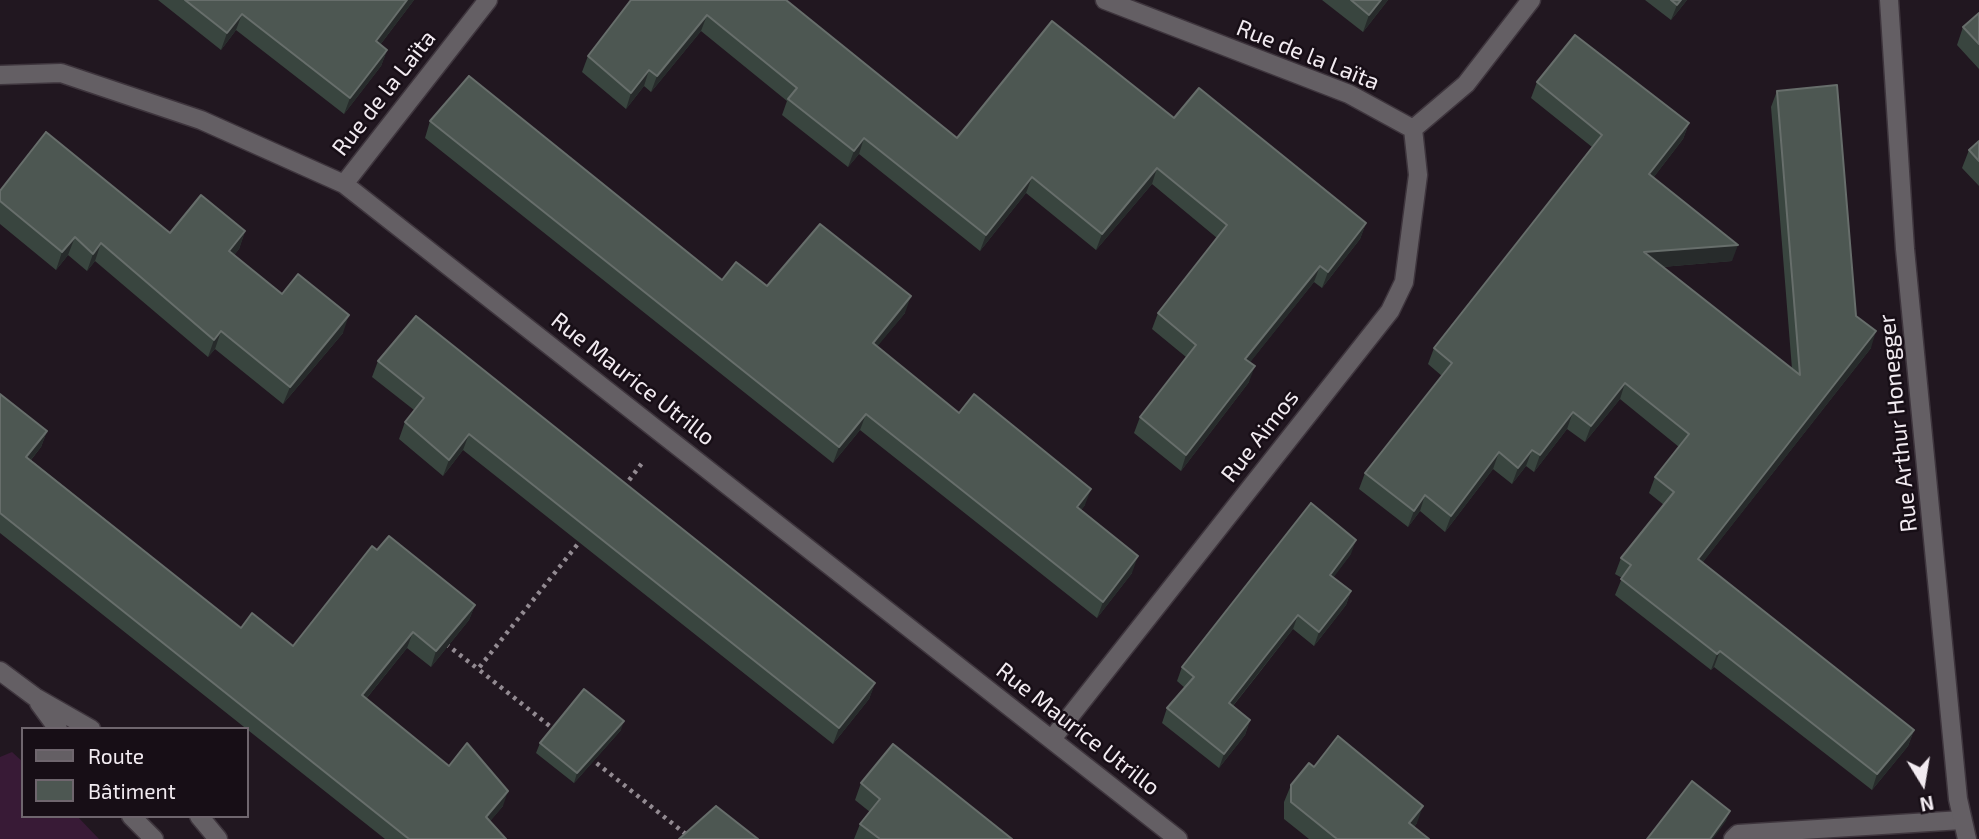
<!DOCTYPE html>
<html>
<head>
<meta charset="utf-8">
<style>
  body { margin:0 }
  #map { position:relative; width:1979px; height:839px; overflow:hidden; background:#211720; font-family:"Exo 2",sans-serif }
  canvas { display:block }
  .legend { position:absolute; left:21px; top:727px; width:228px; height:91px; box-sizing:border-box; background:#170e16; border:2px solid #6f666e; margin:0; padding:9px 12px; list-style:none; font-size:21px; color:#f2ebf1 }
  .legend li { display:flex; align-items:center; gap:14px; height:35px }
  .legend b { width:35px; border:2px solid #6f666e }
  .north { position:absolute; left:1888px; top:748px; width:70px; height:70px; -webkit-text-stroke:5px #170e16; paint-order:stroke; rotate:169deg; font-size:19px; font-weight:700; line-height:28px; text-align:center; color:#f2ebf1 }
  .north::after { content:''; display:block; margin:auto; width:24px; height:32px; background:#f2ebf1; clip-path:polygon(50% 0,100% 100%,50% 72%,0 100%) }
</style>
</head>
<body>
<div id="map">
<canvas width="1979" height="839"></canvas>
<ul class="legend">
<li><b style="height:9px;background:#645f64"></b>Route</li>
<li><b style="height:19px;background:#4d5752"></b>Bâtiment</li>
</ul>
<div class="north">N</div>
</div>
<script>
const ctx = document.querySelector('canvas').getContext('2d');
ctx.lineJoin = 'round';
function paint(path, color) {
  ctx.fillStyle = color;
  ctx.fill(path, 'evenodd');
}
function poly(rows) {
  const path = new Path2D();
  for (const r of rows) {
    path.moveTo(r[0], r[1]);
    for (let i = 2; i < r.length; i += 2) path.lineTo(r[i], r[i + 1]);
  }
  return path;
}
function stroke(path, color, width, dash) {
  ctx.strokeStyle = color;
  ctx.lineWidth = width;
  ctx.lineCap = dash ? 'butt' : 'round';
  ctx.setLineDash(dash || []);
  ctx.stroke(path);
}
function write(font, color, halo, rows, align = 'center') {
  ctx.font = font + ' "Exo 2",sans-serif';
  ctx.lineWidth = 5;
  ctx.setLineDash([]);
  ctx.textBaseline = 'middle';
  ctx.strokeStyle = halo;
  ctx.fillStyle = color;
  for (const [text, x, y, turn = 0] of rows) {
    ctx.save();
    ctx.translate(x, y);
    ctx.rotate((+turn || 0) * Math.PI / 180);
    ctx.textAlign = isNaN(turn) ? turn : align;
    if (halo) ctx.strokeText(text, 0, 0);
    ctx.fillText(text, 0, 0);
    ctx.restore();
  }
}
paint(poly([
  [12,752,23,762,23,816,77,816,99,839,0,839,0,757]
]), '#381a36');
const service = poly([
  [1733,839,1738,834,1962,820]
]);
const minor = poly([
  [1105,0,1349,94,1413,129],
  [1889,0,1905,249,1958,799,1967,839],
  [0,75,61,73,201,120,344,184,1178,839],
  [1413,129,1466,84,1531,0],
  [344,184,488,0],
  [0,671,35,697,91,729],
  [39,703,58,729],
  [1052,739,1390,311,1404,282,1418,175,1413,129],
  [131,816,154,839],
  [199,816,218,839]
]);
stroke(service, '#3e353d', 21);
stroke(minor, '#3e353d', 21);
stroke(poly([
  [624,487,642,463],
  [446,644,478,669],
  [556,731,478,669,581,540],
  [590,758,692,839]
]), '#938b92', 4.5, [3.5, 5]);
stroke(service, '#645f64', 18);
stroke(minor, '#645f64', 18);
paint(poly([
  [158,0,414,0,380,45,387,50,381,66,344,114,236,30,221,50],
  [631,0,786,0,957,138,1174,118,1366,223,1360,239,1322,288,1314,282,1250,362,1249,382,1181,471,1134,433,1140,417,1186,357,1152,329,1158,313,1217,238,1152,184,1096,250,1026,193,980,251,859,154,848,167,782,115,787,101,701,31,651,92,644,86,626,109,582,72,588,56],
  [1322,0,1388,0,1363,32],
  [1645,0,1687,0,1671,20],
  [1979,13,1979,69,1957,45,1963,27],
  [1537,82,1689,123,1683,139,1653,178,1732,261,1662,267,1792,369,1771,107,1777,91,1856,316,1871,348,1702,563,1914,730,1908,746,1872,790,1714,667,1711,670,1615,595,1622,578,1615,574,1621,558,1664,505,1649,493,1655,477,1679,447,1620,399,1585,442,1567,429,1534,472,1526,466,1512,484,1493,469,1445,532,1420,511,1408,527,1359,489,1365,473,1442,376,1428,364,1434,348,1592,147,1531,98],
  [430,121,722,280,767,286,905,313,877,346,959,413,1085,505,1081,510,1132,573,1097,618,860,430,833,463,425,138],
  [1979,141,1979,186,1962,168,1969,150],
  [0,191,170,233,245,231,239,249,234,255,282,294,343,333,283,404,215,349,208,357,95,261,87,271,68,255,56,270,0,224],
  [378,361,875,683,869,699,833,744,463,450,443,476,399,439,405,422,414,410,372,377],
  [0,394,47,431,41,447,31,460,241,628,293,646,377,550,475,605,469,620,431,667,407,648,366,699,449,766,503,806,490,821,506,839,385,839,0,533],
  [1351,554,1333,577,1351,591,1346,605,1314,646,1293,629,1259,673,1233,706,1250,720,1245,735,1219,768,1162,723,1167,708,1185,688,1177,681,1182,667],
  [621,730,574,783,536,753,540,743],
  [1314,767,1417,823,1414,827,1429,839,1309,839,1284,819,1284,802,1291,785],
  [861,783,1012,839,854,839,860,824,870,812,855,800]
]), '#39453f');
paint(poly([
  [407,0,414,0,370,58,376,41],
  [1381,0,1388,0,1363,32,1369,15],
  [1681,0,1687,0,1671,20,1677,5],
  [242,14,236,30,221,50,227,33],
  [707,15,701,31,651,92,657,76],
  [387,50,381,66,344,114,350,98],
  [649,70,644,86,626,109,631,93],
  [1689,123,1683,139,1643,191,1649,174],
  [864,138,859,154,848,167,854,151],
  [1157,168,1152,184,1096,250,1102,234],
  [1032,177,1026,193,980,251,986,235],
  [1366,223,1360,239,1322,288,1328,272],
  [245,231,239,249,223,269,229,251],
  [75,237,68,255,56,270,62,252],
  [101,243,95,261,87,271,93,254],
  [1738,245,1732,261,1638,269,1644,252],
  [1320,266,1314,282,1240,375,1245,359],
  [911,296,905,313,867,359,873,343],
  [349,315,343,333,283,404,290,387],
  [221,331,215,349,208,357,214,340],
  [1876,331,1871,348,1692,576,1698,559],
  [1255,366,1249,382,1181,471,1186,455],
  [1625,383,1620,399,1585,442,1591,426],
  [1573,412,1567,429,1534,472,1540,455],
  [866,414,860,430,833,463,839,447],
  [47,431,41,447,21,472,26,457],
  [469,434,463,450,443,476,449,460],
  [1532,450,1526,466,1512,484,1518,468],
  [1499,452,1493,469,1445,532,1451,516],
  [1091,489,1085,505,1072,523,1077,507],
  [1425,495,1420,511,1408,527,1414,511],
  [1356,540,1351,554,1325,589,1330,575],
  [1138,556,1132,573,1097,618,1103,602],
  [1351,591,1346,605,1314,646,1319,632],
  [475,605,469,620,431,667,436,651],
  [1298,615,1293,629,1224,717,1229,703],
  [413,632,407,648,356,711,362,695],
  [1720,651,1714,667,1711,670,1717,654],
  [875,683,869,699,833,744,839,728],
  [1250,720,1245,735,1219,768,1224,754],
  [624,721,621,730,574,783,577,773],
  [1914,730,1908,746,1872,790,1877,774],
  [508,791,503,806,480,833,486,817],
  [1423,806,1417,823,1404,839,1409,823],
  [1730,811,1726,821,1713,839,1710,839]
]), '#272b2b');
const building = poly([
  [185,0,407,0,376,41,387,50,350,98,242,14,227,33,185,0],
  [631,0,786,0,957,138,1052,21,1174,118,1199,88,1366,223,1328,272,1320,266,1245,359,1255,366,1186,455,1140,417,1196,345,1158,313,1227,225,1157,168,1102,234,1032,177,986,235,864,138,854,151,788,99,797,88,707,15,657,76,649,70,631,93,588,56,631,0],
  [1351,0,1381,0,1369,15,1351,0],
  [1671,0,1681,0,1677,5,1671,0],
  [1979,13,1979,44,1963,27,1979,13],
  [1575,35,1689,123,1649,174,1738,245,1644,252,1800,375,1777,91,1837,85,1856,316,1876,331,1698,559,1914,730,1877,774,1720,651,1717,654,1621,579,1631,565,1621,558,1674,492,1655,477,1689,434,1625,383,1591,426,1573,412,1540,455,1532,450,1518,468,1499,452,1451,516,1425,495,1414,511,1365,473,1452,363,1434,348,1602,135,1537,82,1575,35],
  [469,76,722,280,736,262,767,286,820,224,911,296,873,343,959,413,974,394,1091,489,1077,507,1138,556,1103,602,866,414,839,447,430,121,469,76],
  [46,132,170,233,201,195,245,231,229,251,282,294,298,274,349,315,290,387,221,331,214,340,101,243,93,254,75,237,62,252,0,201,0,191,46,132],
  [1979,141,1979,161,1969,150,1979,141],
  [416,316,875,683,839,728,469,434,449,460,405,422,424,398,378,361,416,316],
  [0,394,47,431,26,457,241,628,252,613,293,646,372,546,377,550,389,536,475,605,436,651,413,632,362,695,449,766,467,743,508,791,486,817,506,839,409,839,0,513,0,394],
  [1311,503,1356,540,1330,575,1351,591,1319,632,1298,615,1264,658,1229,703,1250,720,1224,754,1167,708,1194,677,1182,667,1311,503],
  [584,689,624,721,577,773,540,743,584,689],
  [1338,736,1423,806,1409,823,1429,839,1337,839,1291,802,1291,785,1309,763,1314,767,1338,736],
  [893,744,1012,839,880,839,860,824,880,799,861,783,893,744],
  [1692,781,1730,811,1710,839,1647,839,1692,781],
  [716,806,758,839,679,839,716,806]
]);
paint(building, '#4d5752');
stroke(building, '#676e6b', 2);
write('23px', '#f2ebf1', '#170e16', [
  ["Rue de la Laïta",1308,55,22],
  ["Rue de la Laïta",384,93,-52],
  ["Rue Maurice Utrillo",633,379,38],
  ["Rue Arthur Honegger",1898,423,-96],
  ["Rue Aimos",1260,436,-52],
  ["Rue Maurice Utrillo",1078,729,38]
]);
</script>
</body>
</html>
